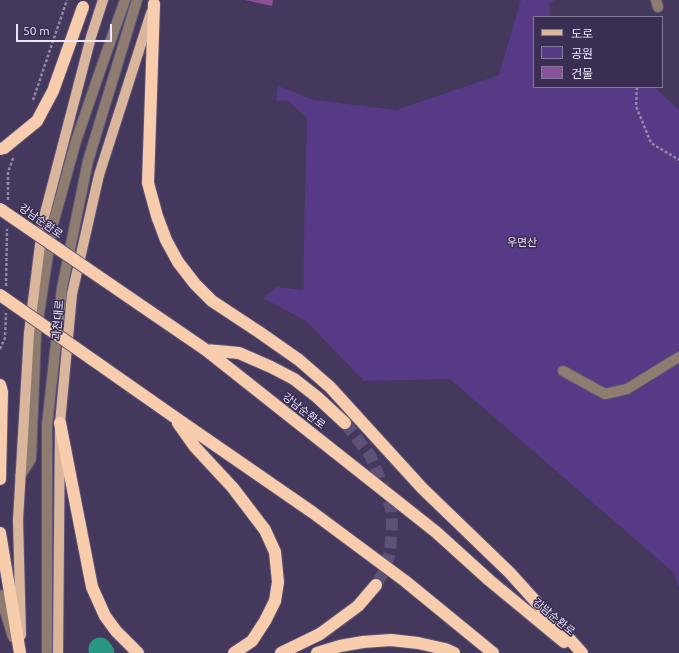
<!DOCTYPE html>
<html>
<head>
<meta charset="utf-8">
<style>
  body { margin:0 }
  #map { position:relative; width:679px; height:653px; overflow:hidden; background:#44385d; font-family:Ubuntu,"Noto Sans KR",sans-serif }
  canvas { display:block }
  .legend { position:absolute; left:533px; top:16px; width:130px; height:72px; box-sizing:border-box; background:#3a2e52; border:1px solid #827897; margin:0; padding:5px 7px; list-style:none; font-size:12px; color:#ede6fe }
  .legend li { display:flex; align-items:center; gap:8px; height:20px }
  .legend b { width:20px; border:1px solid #827897 }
  .scale { position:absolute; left:16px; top:24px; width:96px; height:18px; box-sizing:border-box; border:2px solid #ede6fe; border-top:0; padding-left:5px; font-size:12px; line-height:14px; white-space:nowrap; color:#ede6fe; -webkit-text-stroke:3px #3a2e52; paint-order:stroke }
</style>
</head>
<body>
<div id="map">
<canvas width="679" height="653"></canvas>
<ul class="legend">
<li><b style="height:5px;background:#dab69d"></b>도로</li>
<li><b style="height:11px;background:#563a86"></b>공원</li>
<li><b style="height:11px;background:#89519a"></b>건물</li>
</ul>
<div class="scale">50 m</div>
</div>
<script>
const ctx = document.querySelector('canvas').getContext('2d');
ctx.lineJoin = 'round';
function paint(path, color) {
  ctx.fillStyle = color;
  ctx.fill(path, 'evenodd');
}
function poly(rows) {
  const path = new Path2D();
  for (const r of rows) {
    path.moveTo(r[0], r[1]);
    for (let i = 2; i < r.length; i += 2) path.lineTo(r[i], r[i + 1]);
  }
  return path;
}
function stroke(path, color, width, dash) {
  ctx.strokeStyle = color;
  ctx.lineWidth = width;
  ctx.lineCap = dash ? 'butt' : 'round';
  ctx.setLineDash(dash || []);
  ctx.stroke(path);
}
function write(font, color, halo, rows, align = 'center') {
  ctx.font = font + ' Ubuntu,"Noto Sans KR",sans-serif';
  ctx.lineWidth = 3;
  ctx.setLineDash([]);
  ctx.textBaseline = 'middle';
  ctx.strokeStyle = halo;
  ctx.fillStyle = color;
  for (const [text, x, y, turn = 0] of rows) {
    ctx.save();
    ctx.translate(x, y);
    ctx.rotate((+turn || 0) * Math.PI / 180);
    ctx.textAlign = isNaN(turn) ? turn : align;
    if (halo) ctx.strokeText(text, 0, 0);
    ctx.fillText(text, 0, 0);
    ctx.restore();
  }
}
paint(poly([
  [521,0,555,0,549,3,550,17,534,17,534,87,654,87,679,110,679,588,673,572,450,379,364,381,306,321,263,298,277,287,303,290,307,118,287,100,276,101,278,86,314,100,396,110,499,75]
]), '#563a86');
stroke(poly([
  [100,649,103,653]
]), '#299683', 23);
paint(poly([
  [245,0,273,0,272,6]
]), '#89519a');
stroke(poly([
  [345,423,370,455,387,496,391,509,392,525,390,552,385,570,376,585]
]), '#5d5275', 12, [12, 6]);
const minor = poly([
  [656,0,658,7],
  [563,371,605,394,627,389,679,357],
  [20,476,31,459,36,334,52,228,76,141,101,68,125,0],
  [0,595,13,637],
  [47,653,47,425,62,288,88,161,137,0]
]);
const major = poly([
  [21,635,18,520,29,333,43,221,91,37,103,0],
  [58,653,60,423,72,294,99,175,151,13]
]);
const highway = poly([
  [154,4,148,183,157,216,166,240,178,262,195,284,212,301,259,332,299,360,330,387,422,488,510,573,582,653],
  [206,350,436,532,489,580,564,642],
  [206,350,239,353,271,367,294,379,317,397,345,423],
  [0,385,2,392,0,479],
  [173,416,312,512,405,581,493,653],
  [60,423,92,587,105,616,116,631,138,653],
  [178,423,195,447,233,488,265,530,275,552,278,582,275,601,265,621,252,641,234,653],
  [0,533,20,653],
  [281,653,320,634,358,606,376,585],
  [317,653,340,646,363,642,391,640,418,643,445,649,454,653]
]);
stroke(minor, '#5f5477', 12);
stroke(major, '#5f5477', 12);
stroke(highway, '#5f5477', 14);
stroke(poly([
  [637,87,636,106,651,143,679,160],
  [33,100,67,0],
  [8,200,8,172,14,156],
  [6,286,7,229],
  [0,349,5,338,6,313]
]), '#9187a6', 2.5, [3, 2]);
stroke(minor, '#8e7c70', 10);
stroke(major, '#dab69d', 10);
stroke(highway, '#f8cdae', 12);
const highwayBridge = poly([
  [0,149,4,148,37,121,53,91,83,7],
  [0,209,206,350],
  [0,295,173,416]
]);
stroke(highwayBridge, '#5f5477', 14, []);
stroke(highwayBridge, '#f8cdae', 12);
write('11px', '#ede6fe', '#3a2e52', [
  ["강남순환로",41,221,35],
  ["과천대로",58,320,-85],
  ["강남순환로",304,411,38],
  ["강남순환로",554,617,40]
]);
write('11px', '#e5def5', '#3a2e52', [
  ["우면산",522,242]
]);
</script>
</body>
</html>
